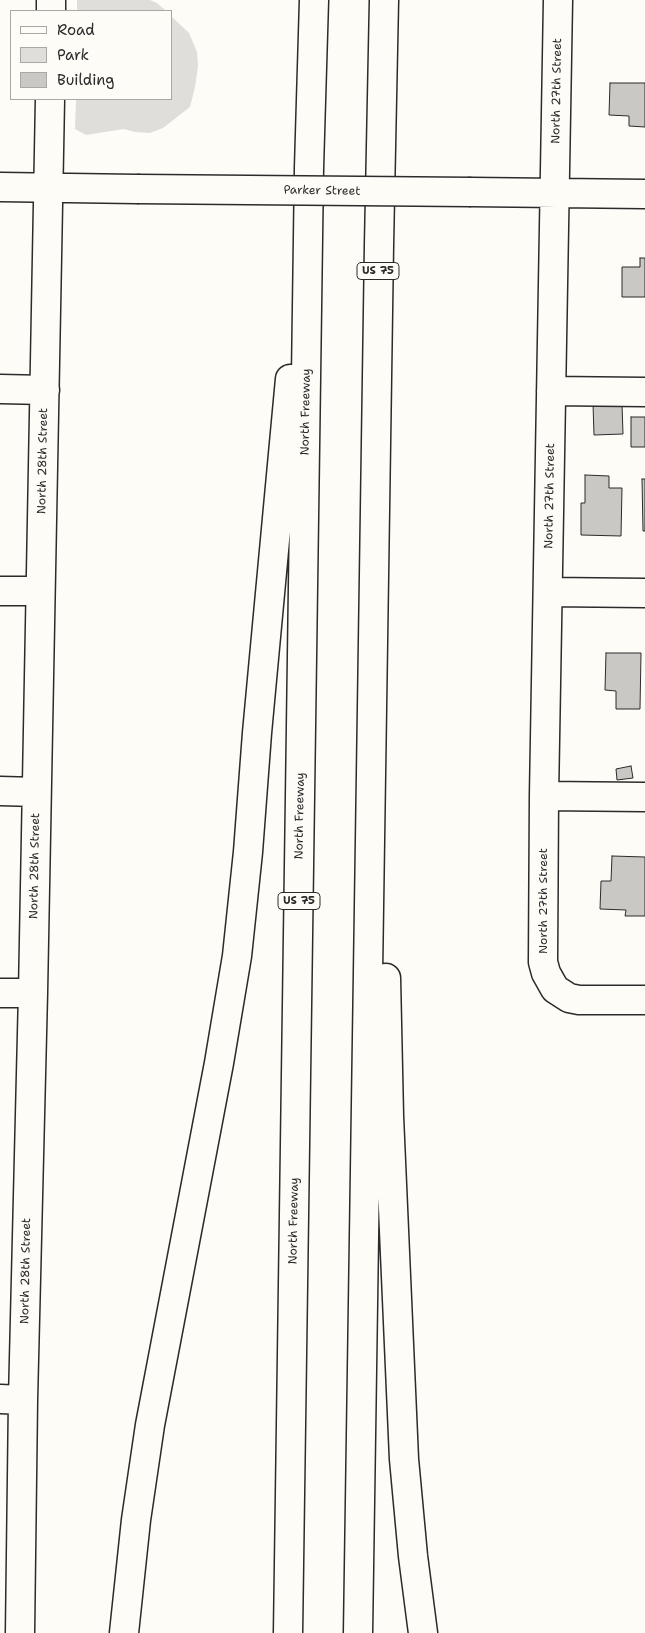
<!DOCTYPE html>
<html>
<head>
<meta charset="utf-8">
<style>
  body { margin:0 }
  #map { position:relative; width:645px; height:1633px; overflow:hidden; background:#fdfcf7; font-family:"Shantell Sans",sans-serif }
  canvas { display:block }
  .legend { position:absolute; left:10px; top:10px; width:162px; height:90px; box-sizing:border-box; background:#fdfcf7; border:1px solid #a9a8a5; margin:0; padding:6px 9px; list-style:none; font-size:15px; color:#2b2b2b }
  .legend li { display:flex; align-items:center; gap:10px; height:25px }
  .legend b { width:25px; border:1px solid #a9a8a5 }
</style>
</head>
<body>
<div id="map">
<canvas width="645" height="1633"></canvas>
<ul class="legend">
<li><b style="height:6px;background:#fdfcf7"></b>Road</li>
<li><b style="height:14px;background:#dfdeda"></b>Park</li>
<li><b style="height:14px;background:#c9c8c4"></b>Building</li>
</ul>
</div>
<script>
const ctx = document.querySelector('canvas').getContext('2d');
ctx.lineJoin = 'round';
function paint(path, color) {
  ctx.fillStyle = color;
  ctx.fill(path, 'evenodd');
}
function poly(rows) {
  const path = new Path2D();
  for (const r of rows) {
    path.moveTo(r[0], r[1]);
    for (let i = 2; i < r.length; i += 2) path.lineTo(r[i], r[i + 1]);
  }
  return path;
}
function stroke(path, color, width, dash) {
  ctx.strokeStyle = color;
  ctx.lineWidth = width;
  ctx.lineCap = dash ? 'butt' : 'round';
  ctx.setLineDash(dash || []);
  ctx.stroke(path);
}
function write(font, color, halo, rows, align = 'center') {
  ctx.font = font + ' "Shantell Sans",sans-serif';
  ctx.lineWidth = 4;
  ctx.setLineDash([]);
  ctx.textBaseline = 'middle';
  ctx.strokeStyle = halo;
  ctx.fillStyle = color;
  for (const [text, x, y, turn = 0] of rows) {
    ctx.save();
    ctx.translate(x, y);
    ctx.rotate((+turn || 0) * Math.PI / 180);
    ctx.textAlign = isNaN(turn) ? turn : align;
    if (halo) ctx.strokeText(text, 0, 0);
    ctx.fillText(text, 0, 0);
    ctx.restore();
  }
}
paint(poly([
  [77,0,150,0,157,3,166,11,77,11],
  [171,16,189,33,197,52,198,66,195,87,190,107,163,128,150,133,135,132,124,129,86,135,75,129,76,99,171,99]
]), '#dfdeda');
const building = poly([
  [610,83,645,83,645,127,629,126,629,116,609,115,610,83],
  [640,258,645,258,645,297,622,297,622,267,640,267,640,258],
  [593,404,622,404,623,434,594,435,593,404],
  [631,417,645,417,645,447,631,447,631,417],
  [585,475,609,476,609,488,622,488,621,536,581,535,581,503,585,503,585,475],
  [642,479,645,479,645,531,643,531,642,479],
  [606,653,641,653,640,709,616,709,616,691,605,690,606,653],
  [631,766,633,778,617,780,616,769,631,766],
  [612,856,645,857,645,916,625,916,626,910,600,909,601,881,611,881,612,856]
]);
paint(building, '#c9c8c4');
stroke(building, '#2b2b2b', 1);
const minor = poly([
  [558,0,544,796,543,962,546,973,555,989,569,998,579,1000,645,1000],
  [51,11,51,0],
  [0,187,137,189],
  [471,192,645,194],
  [0,389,45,390],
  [551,391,645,392],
  [0,591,40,591],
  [548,592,645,593],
  [0,791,36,792],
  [544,796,645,797],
  [0,993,33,993],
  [0,1399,23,1400],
  [20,1633,23,1400,33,993,50,99]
]);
const highway = poly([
  [386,978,389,1116,404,1459,413,1556,423,1633],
  [124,1633,136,1520,150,1425,219,1063,237,956,248,852,257,733,290,379],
  [288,1633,309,168,314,0],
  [358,1633,379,245,384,0]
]);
stroke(minor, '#2b2b2b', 31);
stroke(highway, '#2b2b2b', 31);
stroke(minor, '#fdfcf7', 28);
stroke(highway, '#fdfcf7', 28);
const minorBridge = poly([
  [137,189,471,192]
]);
stroke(minorBridge, '#2b2b2b', 31, []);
stroke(minorBridge, '#fdfcf7', 28);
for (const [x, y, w] of [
  [378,271,42],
  [299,901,42]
]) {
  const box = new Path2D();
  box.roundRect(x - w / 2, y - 8.5, w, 17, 4);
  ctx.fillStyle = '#fdfcf7';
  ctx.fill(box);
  stroke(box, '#2b2b2b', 1);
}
write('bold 11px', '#2b2b2b', null, [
  ["US 75",378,271],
  ["US 75",299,901]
]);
write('12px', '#2b2b2b', '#fdfcf7', [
  ["North 27th Street",557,91,-89],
  ["Parker Street",322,191,1],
  ["North Freeway",306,412,-89],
  ["North 28th Street",43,461,-89],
  ["North 27th Street",550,496,-89],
  ["North Freeway",300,816,-89],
  ["North 28th Street",35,866,-89],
  ["North 27th Street",544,901,-90],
  ["North Freeway",294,1221,-89],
  ["North 28th Street",26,1271,-89]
]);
</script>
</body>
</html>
